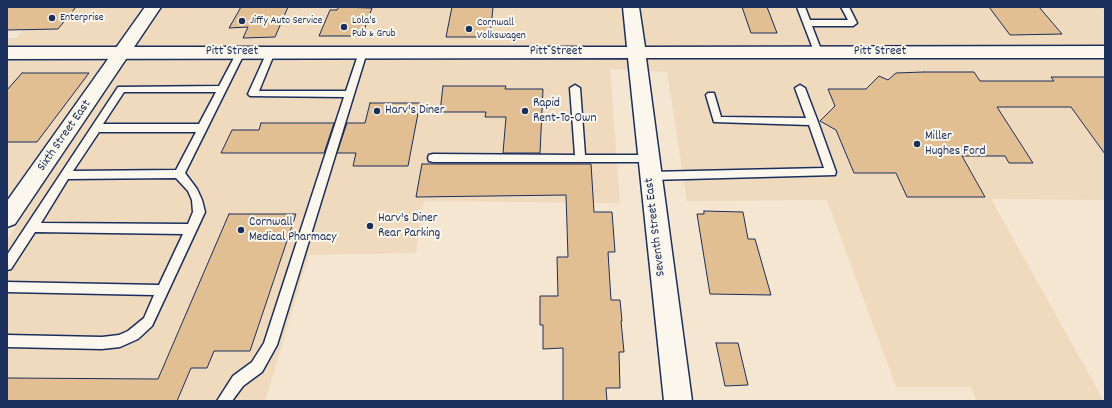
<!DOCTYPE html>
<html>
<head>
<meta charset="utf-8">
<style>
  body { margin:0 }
  #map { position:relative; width:1112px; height:408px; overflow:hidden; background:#f4e6d1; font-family:Dekko,sans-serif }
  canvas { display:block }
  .frame { position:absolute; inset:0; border:8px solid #1b2f5e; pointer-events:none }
</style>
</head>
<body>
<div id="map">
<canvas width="1112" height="408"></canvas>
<div class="frame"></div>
</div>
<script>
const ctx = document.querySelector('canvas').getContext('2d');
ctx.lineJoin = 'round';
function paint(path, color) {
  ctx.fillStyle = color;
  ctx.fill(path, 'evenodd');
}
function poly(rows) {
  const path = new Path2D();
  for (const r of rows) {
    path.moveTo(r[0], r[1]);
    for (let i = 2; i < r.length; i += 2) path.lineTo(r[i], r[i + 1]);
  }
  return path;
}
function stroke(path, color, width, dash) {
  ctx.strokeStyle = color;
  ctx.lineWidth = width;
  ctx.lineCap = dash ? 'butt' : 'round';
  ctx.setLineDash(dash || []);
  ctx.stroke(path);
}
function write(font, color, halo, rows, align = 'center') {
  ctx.font = font + ' Dekko,sans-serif';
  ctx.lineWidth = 4;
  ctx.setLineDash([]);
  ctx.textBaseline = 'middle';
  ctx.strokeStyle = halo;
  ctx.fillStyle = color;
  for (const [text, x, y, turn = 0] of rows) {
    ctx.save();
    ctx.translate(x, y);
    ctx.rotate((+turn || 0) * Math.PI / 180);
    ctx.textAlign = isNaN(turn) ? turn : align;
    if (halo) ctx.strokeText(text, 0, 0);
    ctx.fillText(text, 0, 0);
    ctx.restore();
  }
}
paint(poly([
  [44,7,1101,7,1105,11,1105,200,991,199,1104,401,977,401,970,387,896,387,827,200,687,201,667,72,610,69,620,203,424,201,416,253,309,255,265,401,7,401,7,239,31,204,7,202,7,38,16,38]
]), '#efdabe');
const building = poly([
  [7,7,76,7,58,29,7,30,7,7],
  [241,7,288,7,275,37,243,38,248,27,229,28,241,7],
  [339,7,372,8,362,36,319,36,330,10,337,10,339,7],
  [452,7,493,7,490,37,446,37,452,7],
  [742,7,767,7,777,33,751,33,742,7],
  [989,7,1039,7,1062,34,1010,35,989,7],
  [924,72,974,72,980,81,1054,81,1051,77,1105,77,1105,154,1071,107,997,107,1033,163,1009,163,1005,156,962,156,985,197,907,197,896,173,854,173,836,130,820,121,835,106,828,89,866,89,879,76,888,80,896,73,924,72],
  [22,73,89,73,37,142,7,142,7,90,22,73],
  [443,86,506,86,505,89,543,89,540,153,503,153,506,117,485,117,486,112,440,112,443,86],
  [370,103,420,103,408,166,353,166,356,153,337,153,347,123,365,123,370,103],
  [261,123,334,123,324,153,221,153,232,130,259,130,261,123],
  [422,164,591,164,594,212,612,212,615,252,608,252,611,300,620,300,622,321,621,321,624,352,619,352,620,388,606,388,607,401,563,401,563,348,543,349,543,325,540,325,540,296,558,296,557,257,568,257,566,195,416,197,422,164],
  [704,211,743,212,748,239,755,239,771,295,710,294,697,214,704,214,704,211],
  [229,214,296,214,250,351,214,351,207,368,191,368,177,401,7,401,7,378,158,379,229,214],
  [716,343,738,343,748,385,725,386,716,343]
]);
paint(building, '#e2be93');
stroke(building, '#1b2f5e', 1);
const lane = poly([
  [797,7,805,7,810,20,848,20,841,7,849,7,857,23,853,26,812,26,822,52,821,54,815,54,797,7],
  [241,49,245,52,185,173,197,189,202,200,205,212,152,326,138,339,120,347,102,349,7,347,7,335,102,337,119,335,128,331,144,318,154,295,7,292,7,282,159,285,183,234,35,232,11,269,7,270,7,255,118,87,219,86,237,52,241,49],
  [124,92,216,92,199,124,103,124,124,92],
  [99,132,196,132,176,170,73,171,99,132],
  [176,178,188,191,192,200,193,212,188,224,41,223,68,179,176,178],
  [271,49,275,52,259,91,346,91,359,52,363,49,367,52,277,345,262,372,243,386,232,401,217,401,233,376,252,362,264,343,344,97,250,96,248,94,267,52,271,49],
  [575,85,580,88,585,155,648,155,652,156,653,159,652,162,433,162,429,161,428,158,429,155,433,154,575,155,570,88,575,85],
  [800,85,805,88,818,122,836,172,835,175,650,180,646,179,645,176,646,173,650,172,824,168,809,125,714,122,706,95,708,93,714,93,721,117,806,118,795,88,800,85]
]);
const street = poly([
  [145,7,161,7,15,224,7,227,7,201,145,7]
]);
const secondary = poly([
  [623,7,639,7,645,47,1105,46,1105,58,646,58,692,401,664,401,628,58,7,59,7,47,627,47,623,7]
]);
stroke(lane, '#1b2f5e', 3);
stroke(street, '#1b2f5e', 3);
stroke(secondary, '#1b2f5e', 3);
paint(lane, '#fbf7ec');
paint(street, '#fbf7ec');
paint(secondary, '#fbf7ec');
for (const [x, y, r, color] of [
  [52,18,4,"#1b2f5e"],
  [242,21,4,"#1b2f5e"],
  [344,27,4,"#1b2f5e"],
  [469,29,4,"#1b2f5e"],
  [377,111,4,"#1b2f5e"],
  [525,111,4,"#1b2f5e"],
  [917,144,4,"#1b2f5e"],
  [370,226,4,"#1b2f5e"],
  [241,230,4,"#1b2f5e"]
]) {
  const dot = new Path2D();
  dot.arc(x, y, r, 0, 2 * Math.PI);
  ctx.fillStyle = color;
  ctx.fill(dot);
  stroke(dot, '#fbf7ec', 1.5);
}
write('11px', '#1b2f5e', '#fbf7ec', [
  ["Enterprise",60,18],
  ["Jiffy Auto Service",250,21],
  ["Lola's",352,21],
  ["Pub & Grub",352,34],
  ["Cornwall",477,23],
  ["Volkswagen",477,36]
], 'left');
write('13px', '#1b2f5e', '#fbf7ec', [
  ["Pitt Street",232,52],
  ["Pitt Street",556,52],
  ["Pitt Street",880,52],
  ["Sixth Street East",65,136,-55],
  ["Seventh Street East",656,227,-97]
]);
write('13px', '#1b2f5e', '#fbf7ec', [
  ["Rapid",533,104],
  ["Rent-To-Own",533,119],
  ["Harv's Diner",385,111],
  ["Miller",925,137],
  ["Hughes Ford",925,152],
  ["Harv's Diner",378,219],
  ["Rear Parking",378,234],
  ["Cornwall",249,223],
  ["Medical Pharmacy",249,238]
], 'left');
</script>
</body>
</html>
